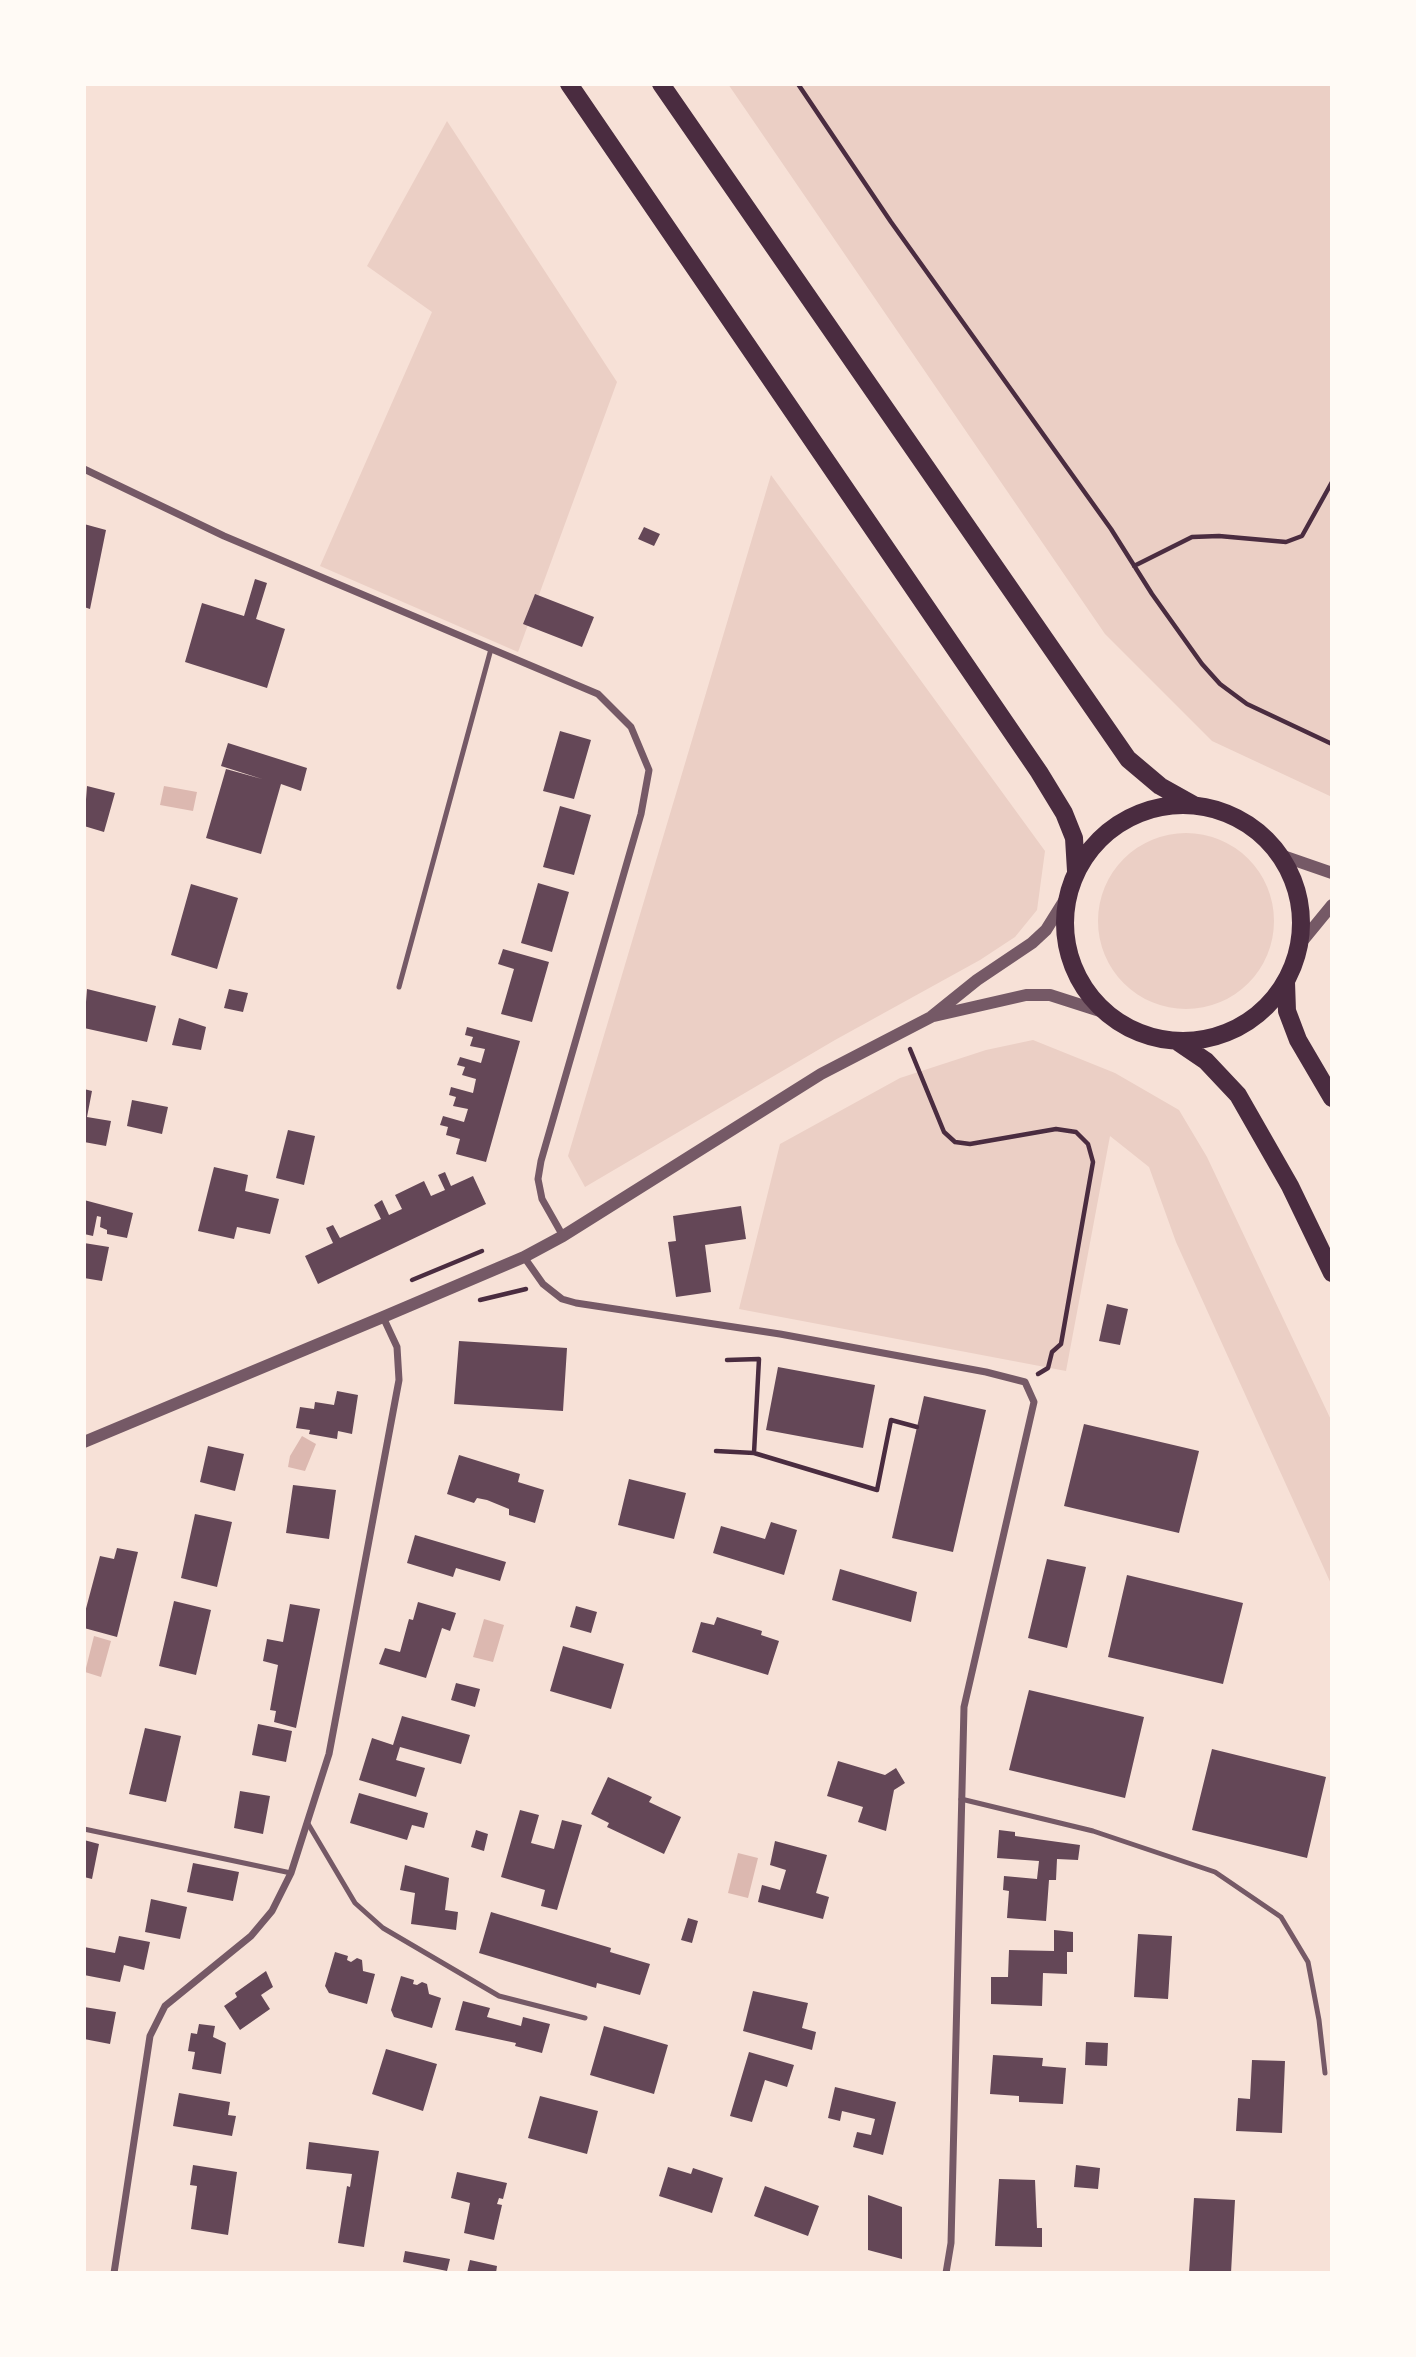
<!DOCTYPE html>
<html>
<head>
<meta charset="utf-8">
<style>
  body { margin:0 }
  #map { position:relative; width:1416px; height:2357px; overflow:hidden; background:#f7e1d7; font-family:Figtree,sans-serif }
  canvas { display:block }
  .frame { position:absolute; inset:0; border:86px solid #fffaf5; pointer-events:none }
</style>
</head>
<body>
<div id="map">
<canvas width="1416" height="2357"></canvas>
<div class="frame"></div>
</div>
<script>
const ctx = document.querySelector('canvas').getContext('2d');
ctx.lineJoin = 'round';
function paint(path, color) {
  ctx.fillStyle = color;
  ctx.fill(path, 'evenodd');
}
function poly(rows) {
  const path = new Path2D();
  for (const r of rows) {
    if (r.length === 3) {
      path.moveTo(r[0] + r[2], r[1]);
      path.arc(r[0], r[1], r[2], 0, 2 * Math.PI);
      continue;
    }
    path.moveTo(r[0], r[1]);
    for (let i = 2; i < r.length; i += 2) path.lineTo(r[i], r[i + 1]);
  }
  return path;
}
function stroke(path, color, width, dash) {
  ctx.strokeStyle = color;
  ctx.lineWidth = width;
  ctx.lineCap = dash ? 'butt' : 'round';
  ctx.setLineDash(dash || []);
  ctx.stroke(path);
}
paint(poly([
  [728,84,1332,84,1332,797,1212,741,1105,634],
  [447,121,617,382,518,652,320,566,432,312,367,266],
  [771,475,1045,851,1037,910,1015,937,980,960,835,1040,585,1187,568,1156],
  [1186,921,88],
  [1033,1040,1115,1073,1179,1110,1207,1157,1332,1422,1332,1586,1176,1242,1149,1167,1110,1136,1066,1371,739,1309,780,1144,900,1078,986,1050]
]), '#ebcfc5');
paint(poly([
  [164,786,197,792,193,811,160,805],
  [302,1436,316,1444,305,1471,288,1467,290,1456],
  [484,1619,504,1625,493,1662,473,1657],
  [94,1636,111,1641,101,1677,85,1672],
  [738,1853,758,1858,748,1898,728,1893]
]), '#dcb8b0');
paint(poly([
  [84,524,106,530,90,609,84,607],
  [644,527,660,534,654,546,638,539],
  [255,579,267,583,256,619,285,629,267,688,185,662,202,603,244,616],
  [535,594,594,617,582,647,523,624],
  [560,731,591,740,574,799,543,791],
  [228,743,307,768,301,791,281,784,261,854,206,838,226,769,262,779,221,766],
  [87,786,115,793,104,832,84,826],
  [560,806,591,815,574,875,543,867],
  [538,883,569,892,552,952,521,943],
  [191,884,238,898,217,969,171,955],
  [503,949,549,962,532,1022,501,1014,514,969,498,964],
  [87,989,156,1006,147,1042,84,1028],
  [229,989,248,993,243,1012,224,1008],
  [179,1018,206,1027,201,1050,172,1045],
  [467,1027,520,1041,486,1162,456,1154,460,1139,446,1135,448,1127,440,1125,443,1116,464,1122,468,1109,453,1106,456,1097,449,1095,451,1087,473,1093,476,1079,462,1075,465,1067,457,1065,460,1057,481,1063,485,1049,470,1046,473,1037,465,1035],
  [84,1089,92,1091,87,1117,111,1121,106,1146,84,1142],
  [132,1100,168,1107,162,1134,127,1126],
  [288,1130,315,1136,304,1185,276,1178],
  [214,1167,248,1175,245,1191,279,1199,270,1234,237,1227,234,1239,198,1231],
  [445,1172,451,1186,473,1176,486,1204,318,1284,305,1256,333,1243,326,1228,333,1225,340,1238,381,1219,374,1205,382,1200,389,1215,402,1209,395,1195,424,1181,431,1196,445,1190,438,1175],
  [84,1200,133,1213,127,1238,107,1234,107,1230,100,1227,101,1217,97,1216,93,1236,84,1234],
  [741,1206,746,1239,705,1245,711,1292,676,1297,668,1242,676,1241,673,1216],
  [84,1243,109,1247,102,1281,84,1278],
  [1107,1304,1128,1309,1120,1345,1099,1341],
  [459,1341,567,1348,563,1411,454,1404],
  [778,1367,875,1385,863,1448,766,1430],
  [337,1391,358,1395,352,1434,338,1431,337,1439,309,1434,310,1430,296,1428,300,1407,314,1409,315,1402,334,1405],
  [924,1396,986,1410,953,1552,892,1538],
  [1084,1424,1199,1451,1179,1533,1064,1506],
  [208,1446,244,1454,235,1491,200,1482],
  [459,1455,520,1474,518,1482,544,1490,535,1523,509,1515,509,1509,487,1500,477,1498,474,1503,447,1494],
  [629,1479,686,1493,674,1539,618,1525],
  [293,1485,336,1490,329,1539,286,1533],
  [195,1514,232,1522,217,1587,181,1578],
  [771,1522,797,1530,784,1575,713,1553,721,1526,765,1539],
  [415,1535,506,1562,500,1581,456,1568,453,1577,407,1563],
  [117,1548,138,1552,117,1637,84,1628,84,1616,100,1556,114,1559],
  [1047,1559,1086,1567,1067,1648,1028,1638],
  [840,1569,917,1592,911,1622,832,1600],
  [1127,1575,1243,1603,1223,1684,1108,1657],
  [174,1601,211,1610,196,1675,159,1666],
  [418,1602,456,1613,450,1631,442,1628,426,1678,379,1664,385,1648,400,1652,409,1619,413,1620],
  [290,1604,320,1609,296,1728,274,1722,276,1711,270,1710,278,1665,263,1661,267,1639,283,1642],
  [576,1606,597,1612,591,1633,570,1627],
  [717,1617,762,1631,761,1635,779,1641,768,1675,692,1652,701,1622,714,1625],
  [563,1646,624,1664,611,1709,550,1691],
  [456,1683,480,1689,475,1707,451,1700],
  [1029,1690,1144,1717,1125,1798,1009,1770],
  [402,1716,470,1735,461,1764,400,1747,396,1760,425,1768,416,1797,359,1780,372,1738,393,1745],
  [258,1724,292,1731,286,1762,252,1755],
  [145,1728,181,1736,166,1802,129,1794],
  [1212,1749,1326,1777,1307,1858,1192,1830],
  [838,1761,885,1775,896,1768,905,1783,894,1790,886,1831,858,1822,863,1807,827,1796],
  [608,1777,652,1797,649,1802,681,1817,664,1854,607,1827,609,1823,591,1814],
  [240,1791,270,1796,263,1834,234,1828],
  [359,1793,428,1813,424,1828,412,1825,407,1840,350,1823],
  [520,1810,539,1815,531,1843,554,1849,562,1820,582,1825,557,1910,541,1906,545,1890,501,1877],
  [476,1830,488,1834,484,1851,471,1847],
  [999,1830,1015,1832,1015,1836,1080,1845,1078,1860,1057,1859,1056,1880,1049,1880,1046,1921,1007,1918,1009,1891,1003,1890,1004,1876,1037,1879,1039,1861,997,1858],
  [84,1840,99,1844,92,1879,84,1877],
  [775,1841,827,1855,816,1893,829,1897,823,1919,758,1902,762,1885,780,1890,786,1870,770,1865],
  [193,1863,239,1872,233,1901,187,1892],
  [405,1865,449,1878,445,1910,458,1912,456,1930,411,1924,415,1893,400,1890],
  [151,1899,187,1907,180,1939,145,1932],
  [491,1912,611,1948,610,1952,650,1964,640,1995,597,1983,596,1988,479,1953],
  [688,1918,698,1921,692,1943,681,1940],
  [1054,1930,1073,1932,1073,1952,1067,1952,1067,1974,1043,1973,1042,2006,991,2004,991,1977,1008,1977,1009,1950,1054,1951],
  [1138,1934,1172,1936,1168,1999,1134,1997],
  [119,1936,150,1942,144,1970,124,1965,120,1982,84,1975,84,1947,115,1953],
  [335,1952,348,1956,347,1960,351,1962,357,1958,362,1960,363,1971,375,1974,367,2004,329,1993,325,1986],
  [266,1971,273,1987,261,1995,270,2009,240,2030,224,2006,237,1997,235,1993],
  [401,1976,414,1980,413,1984,417,1985,422,1982,427,1984,429,1994,441,1998,432,2028,394,2017,391,2010],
  [753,1991,808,2003,802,2028,816,2032,812,2050,743,2031],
  [463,2001,490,2008,487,2017,521,2026,523,2017,550,2024,542,2053,515,2046,516,2043,455,2030],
  [84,2007,116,2012,110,2044,84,2039],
  [199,2024,215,2026,213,2037,226,2043,221,2074,192,2069,195,2052,188,2051,191,2033,197,2034],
  [604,2026,668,2045,654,2094,590,2075],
  [1086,2042,1108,2043,1107,2066,1085,2065],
  [386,2049,437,2064,423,2111,372,2094],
  [749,2052,794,2065,787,2087,765,2080,752,2122,730,2116],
  [993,2055,1043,2058,1042,2066,1066,2068,1063,2104,1019,2102,1019,2096,990,2094],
  [1252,2060,1285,2061,1282,2133,1236,2131,1238,2098,1250,2099],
  [835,2087,896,2102,883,2155,853,2147,857,2132,871,2135,875,2119,842,2111,840,2121,828,2118],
  [179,2093,230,2102,228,2115,236,2116,232,2136,173,2126],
  [540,2096,598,2111,587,2154,528,2138],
  [309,2142,379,2151,364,2247,338,2243,347,2186,350,2187,352,2174,306,2169],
  [193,2165,237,2172,228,2235,191,2229,197,2186,190,2185],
  [1076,2165,1100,2168,1098,2189,1074,2187],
  [668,2167,691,2174,693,2168,723,2178,712,2213,659,2196],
  [457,2172,507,2183,503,2199,499,2198,497,2204,502,2205,494,2240,464,2233,470,2203,451,2198],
  [999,2179,1035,2180,1037,2228,1042,2228,1042,2247,995,2246],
  [765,2186,819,2206,808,2236,754,2216],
  [868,2195,902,2207,902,2259,868,2250],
  [1194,2198,1235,2200,1231,2273,1189,2273],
  [405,2251,450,2259,447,2271,403,2262],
  [470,2260,497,2266,496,2273,467,2273]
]), '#644757');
stroke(poly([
  [798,84,891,222,1111,529,1152,594,1202,664,1220,684,1247,704,1332,744],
  [1134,566,1192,537,1219,536,1286,542,1302,536,1332,482],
  [910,1049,944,1132,955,1142,970,1144,1056,1129,1076,1132,1088,1144,1093,1162,1061,1344,1052,1352,1048,1368,1038,1374],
  [412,1280,482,1251],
  [480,1300,526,1289],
  [727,1360,759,1359,754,1453],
  [716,1451,754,1453,877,1490,891,1420,917,1427]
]), '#4a2c40', 4.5);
stroke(poly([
  [399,987,491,649],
  [961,1799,1093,1831,1215,1872,1281,1917,1308,1962,1319,2020,1325,2073],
  [307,1822,355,1903,383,1928,499,1996,585,2018],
  [84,1829,291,1873]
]), '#755966', 5);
stroke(poly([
  [84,469,224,536,598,694,631,727,649,770,641,814,541,1161,538,1179,542,1199,563,1236],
  [524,1257,543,1284,562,1299,576,1303,780,1334,986,1372,1025,1382,1034,1402,964,1707,951,2243,946,2273],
  [114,2273,150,2036,165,2006,251,1936,272,1911,291,1873,329,1754,399,1380,397,1347,383,1317]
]), '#755966', 7);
stroke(poly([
  [1280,855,1332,873],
  [1300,944,1332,905],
  [934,1016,1026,995,1050,995,1103,1012],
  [84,1442,383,1317,524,1257,563,1236,821,1074,931,1017,977,980,1032,943,1046,930,1066,898]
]), '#755966', 12);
stroke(poly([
  [569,84,1039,772,1064,813,1074,838,1076,871],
  [661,84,1128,759,1160,786,1194,805],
  [1183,923,118],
  [1286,982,1287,1011,1298,1040,1332,1098],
  [1178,1042,1206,1061,1238,1095,1290,1186,1332,1273]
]), '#4a2c40', 18);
</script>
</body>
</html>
